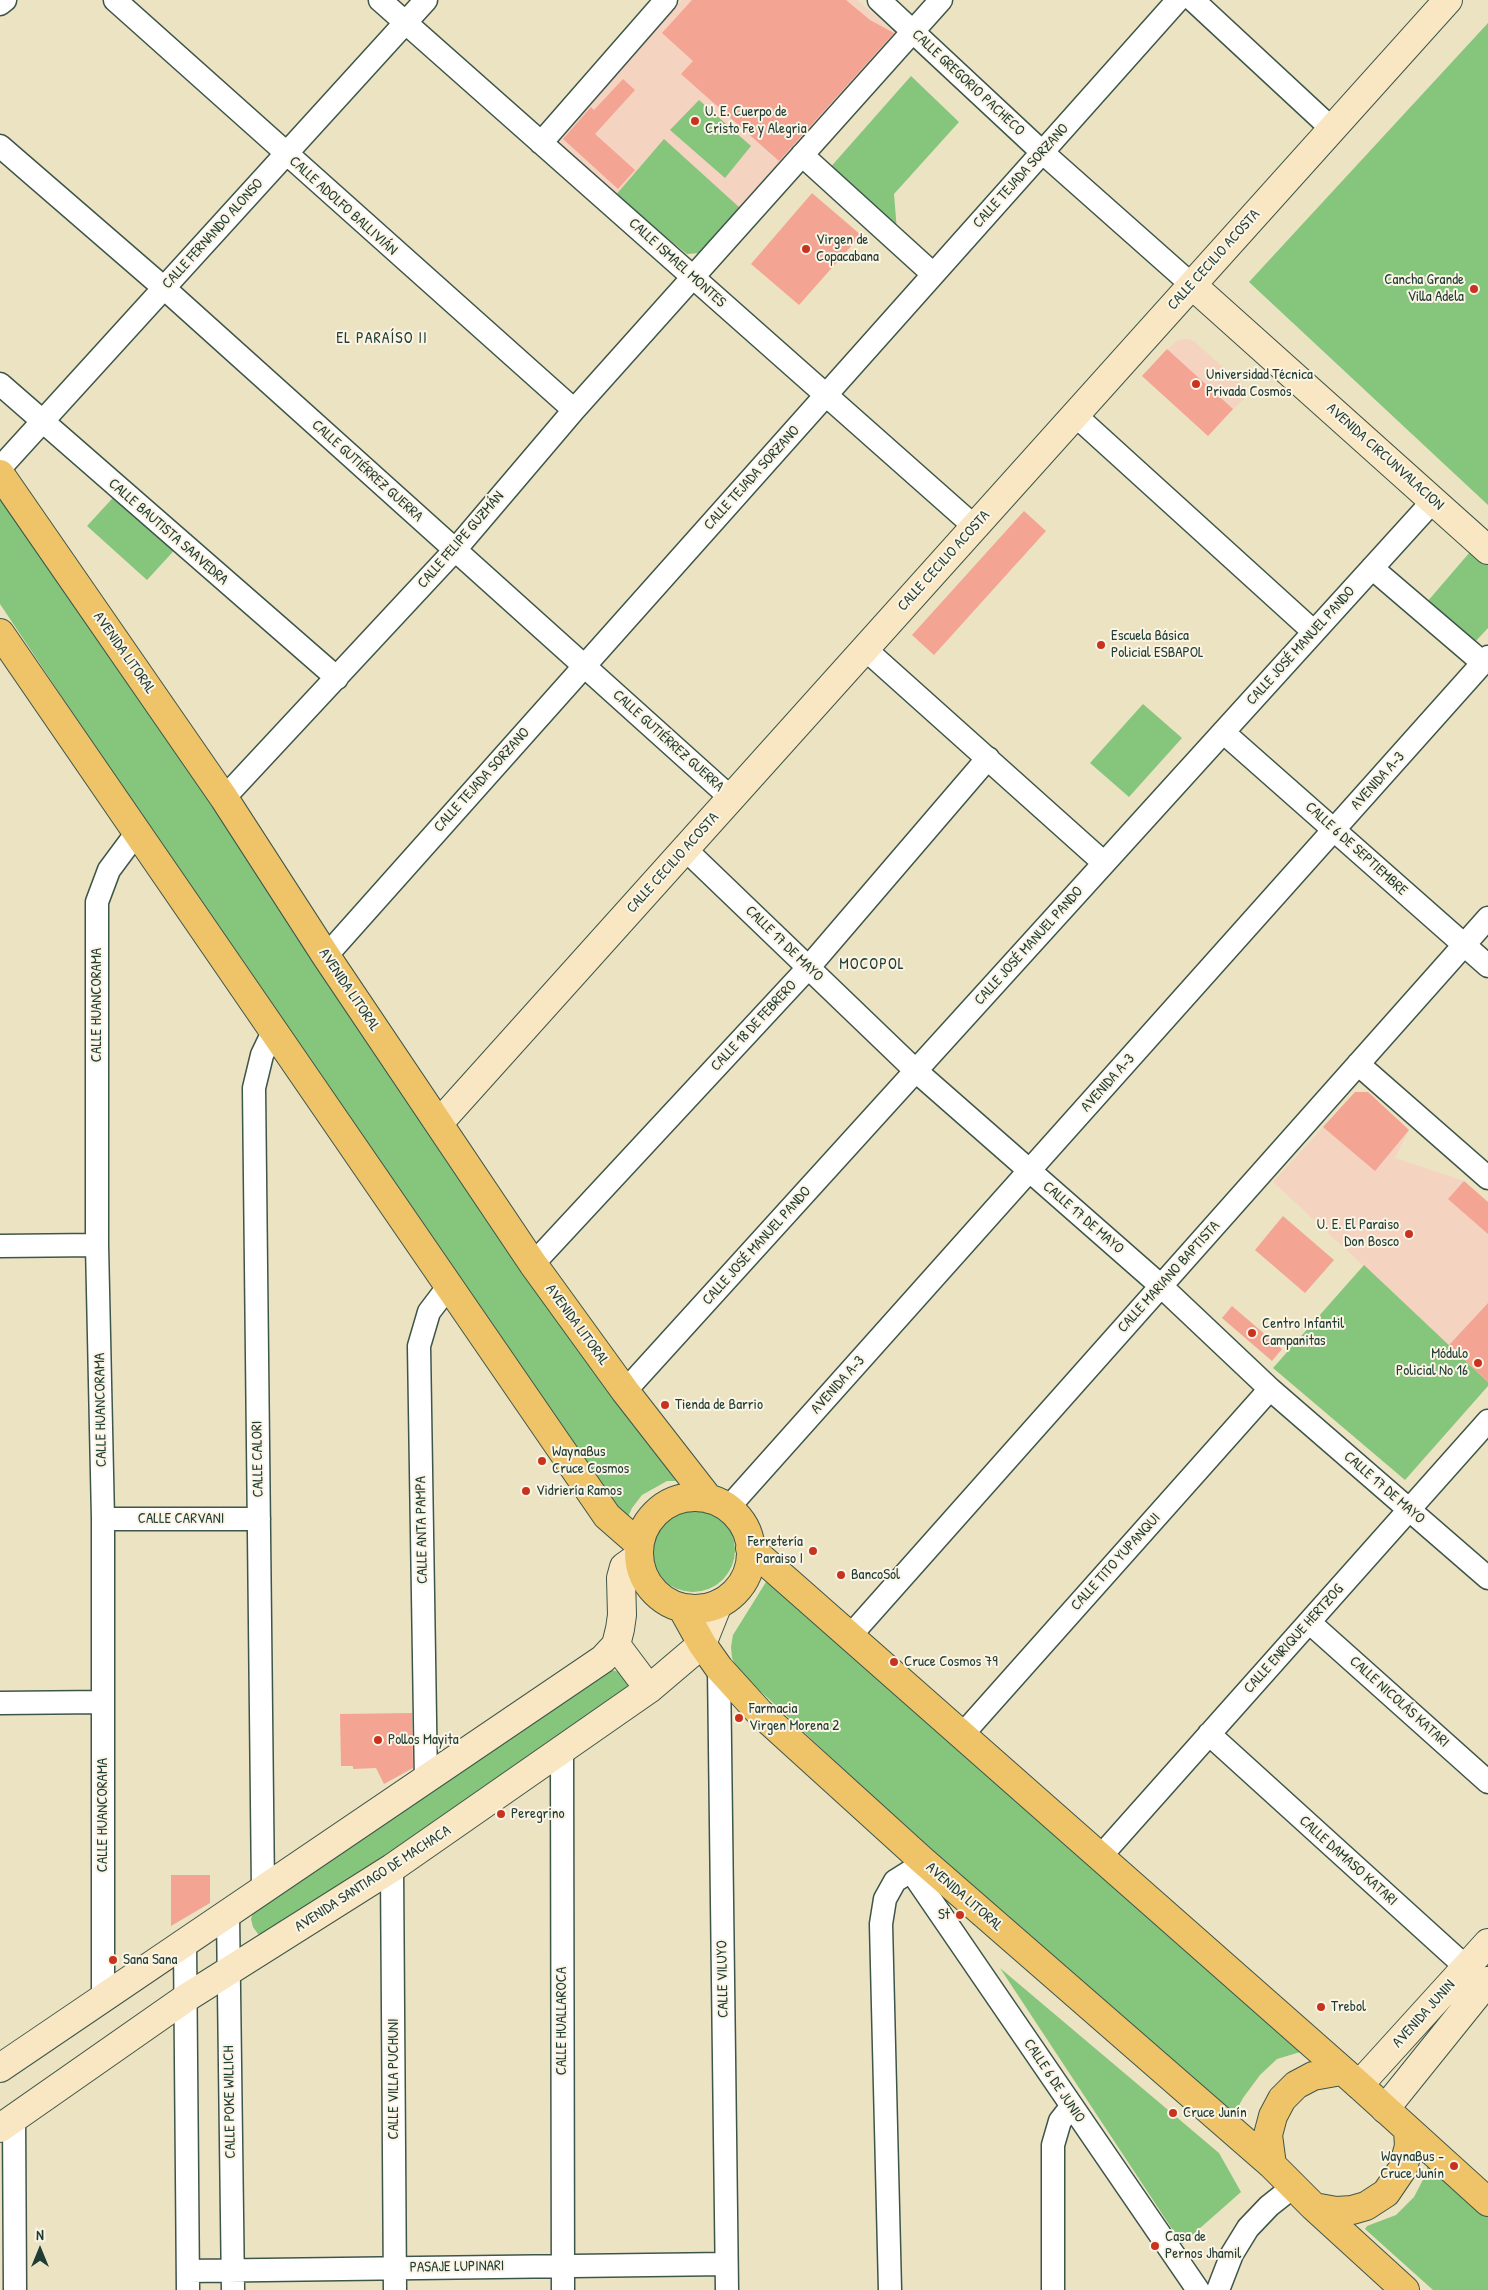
<!DOCTYPE html>
<html>
<head>
<meta charset="utf-8">
<style>
  body { margin:0 }
  #map { position:relative; width:1488px; height:2290px; overflow:hidden; background:#ece3c3; font-family:"Patrick Hand",sans-serif }
  canvas { display:block }
  .north { position:absolute; left:15px; top:2225px; width:50px; height:50px; -webkit-text-stroke:4px #fcf5e5; paint-order:stroke; rotate:0deg; font-size:14px; font-weight:700; line-height:20px; text-align:center; color:#1f3d34 }
  .north::after { content:''; display:block; margin:auto; width:18px; height:22px; background:#1f3d34; clip-path:polygon(50% 0,100% 100%,50% 72%,0 100%) }
</style>
</head>
<body>
<div id="map">
<canvas width="1488" height="2290"></canvas>
<div class="north">N</div>
</div>
<script>
const ctx = document.querySelector('canvas').getContext('2d');
ctx.lineJoin = 'round';
function paint(path, color) {
  ctx.fillStyle = color;
  ctx.fill(path, 'evenodd');
}
function poly(rows) {
  const path = new Path2D();
  for (const r of rows) {
    if (r.length === 3) {
      path.moveTo(r[0] + r[2], r[1]);
      path.arc(r[0], r[1], r[2], 0, 2 * Math.PI);
      continue;
    }
    path.moveTo(r[0], r[1]);
    for (let i = 2; i < r.length; i += 2) path.lineTo(r[i], r[i + 1]);
  }
  return path;
}
function stroke(path, color, width, dash) {
  ctx.strokeStyle = color;
  ctx.lineWidth = width;
  ctx.lineCap = dash ? 'butt' : 'round';
  ctx.setLineDash(dash || []);
  ctx.stroke(path);
}
function write(font, color, halo, rows, align = 'center') {
  ctx.font = font + ' "Patrick Hand",sans-serif';
  ctx.lineWidth = 4;
  ctx.setLineDash([]);
  ctx.textBaseline = 'middle';
  ctx.strokeStyle = halo;
  ctx.fillStyle = color;
  for (const [text, x, y, turn = 0] of rows) {
    ctx.save();
    ctx.translate(x, y);
    ctx.rotate((+turn || 0) * Math.PI / 180);
    ctx.textAlign = isNaN(turn) ? turn : align;
    if (halo) ctx.strokeText(text, 0, 0);
    ctx.fillText(text, 0, 0);
    ctx.restore();
  }
}
paint(poly([
  [682,0,857,0,898,35,832,103,700,253,687,254,558,145,557,139],
  [1188,339,1194,341,1250,392,1208,436,1142,376,1177,340],
  [1355,1092,1368,1092,1409,1130,1395,1158,1464,1181,1488,1202,1488,1303,1449,1345,1273,1182]
]), '#f4d3c1');
paint(poly([
  [1488,23,1488,505,1249,282],
  [911,76,959,122,894,194,897,231,828,170],
  [699,100,751,146,725,178,670,130],
  [664,139,740,208,700,253,687,254,615,196],
  [0,489,523,1263,676,1481,667,1481,642,1495,632,1508,626,1521,161,845,0,604],
  [121,489,181,543,147,580,87,526],
  [1476,545,1488,554,1488,628,1475,642,1427,602],
  [1143,704,1182,738,1129,797,1090,763],
  [1364,1265,1488,1382,1488,1386,1405,1480,1273,1368],
  [693,1550,42],
  [771,1574,1307,2050,1277,2059,1260,2075,1243,2098,1232,2118,857,1782,738,1670,732,1658,731,1647,733,1635],
  [612,1670,619,1672,627,1681,629,1689,272,1936,258,1934,253,1927,251,1919,254,1910,607,1671],
  [1000,1968,1219,2153,1241,2192,1182,2244],
  [1427,2165,1488,2217,1488,2290,1433,2290,1365,2229,1367,2226,1396,2215,1414,2197,1427,2172]
]), '#85c57c');
paint(poly([
  [692,0,846,0,870,20,894,33,779,161,681,74,693,61,662,33],
  [623,79,635,90,595,134,635,170,618,189,563,139,591,107,594,110],
  [812,193,861,235,799,305,751,264],
  [1167,349,1233,409,1208,436,1142,376],
  [1024,511,1046,531,934,655,912,635],
  [1355,1092,1368,1092,1409,1130,1375,1171,1323,1127],
  [1464,1181,1488,1202,1488,1234,1448,1199],
  [1283,1216,1334,1260,1305,1293,1255,1250],
  [1488,1303,1488,1382,1449,1345],
  [1232,1306,1282,1349,1272,1361,1222,1318],
  [412,1713,413,1768,384,1784,376,1768,353,1769,353,1766,341,1766,340,1714],
  [171,1875,210,1875,210,1903,171,1926]
]), '#f4a493');
const street = poly([
  [115,0,574,410],
  [380,0,975,527],
  [879,0,1042,152,1192,285],
  [1193,0,1332,129],
  [0,4,5,0],
  [541,143,666,0],
  [0,146,164,288,731,798],
  [802,155,933,274],
  [0,384,337,678],
  [1075,415,1314,632],
  [0,468,426,0],
  [1372,568,1483,663],
  [865,649,1104,863],
  [1223,732,1488,966],
  [224,798,455,550,574,410,941,0],
  [685,849,916,1071,1161,1286,1270,1389,1488,1578],
  [326,956,1178,0],
  [1358,1064,1488,1178],
  [0,1246,97,1245],
  [533,1264,808,968,988,758],
  [625,1391,1433,501],
  [728,1508,1488,657],
  [103,1519,259,1519],
  [1309,1622,1488,1782],
  [850,1636,1488,918],
  [719,1668,727,2290],
  [0,1703,103,1702],
  [1209,1734,1478,1978],
  [962,1735,1270,1389],
  [562,1751,563,2290],
  [426,1781,419,1346,429,1312,448,1287],
  [1100,1857,1488,1421],
  [392,1868,395,2290],
  [911,1871,1198,2290],
  [263,1890,254,1088,262,1055,273,1032],
  [228,1915,233,2290],
  [185,1944,188,2290],
  [103,2000,103,1519,97,1245,97,902,109,870,138,831],
  [14,2118,15,2290],
  [188,2271,726,2264],
  [890,2290,881,1924,885,1899,895,1881,911,1871,921,1861],
  [1053,2290,1053,2145,1060,2121,1071,2107],
  [1218,2290,1232,2254,1248,2228,1269,2206,1293,2187]
]);
const secondary = poly([
  [1192,285,1488,550],
  [439,1123,1448,0],
  [616,1645,649,1689],
  [0,2068,603,1659,616,1645,620,1629,622,1615,621,1578,624,1567,631,1562,639,1560],
  [1359,2085,1488,1943],
  [1385,2109,1488,1981],
  [0,2128,186,1998,392,1868,649,1689,702,1644,718,1604]
]);
const primary = poly([
  [0,474,224,798,326,956,533,1264,625,1391,709,1499],
  [0,633,607,1516,639,1544],
  [695,1553,56],
  [750,1548,1359,2085,1488,2202],
  [682,1608,702,1644,719,1668,759,1712,922,1860,1272,2165,1314,2207,1405,2290],
  [1272,2165,1268,2135,1273,2116,1282,2099,1296,2085,1313,2076,1341,2071],
  [1314,2207,1336,2211,1352,2210,1366,2206,1386,2193,1403,2168,1409,2146,1408,2130]
]);
stroke(street, '#3e5649', 25);
stroke(secondary, '#3e5649', 30);
stroke(primary, '#3e5649', 30);
stroke(street, '#fff', 22);
stroke(secondary, '#f9e7c3', 28);
stroke(primary, '#efc469', 28);
for (const [x, y, r, color] of [
  [695,121,5,"#c8321e"],
  [806,249,5,"#c8321e"],
  [1474,289,5,"#c8321e"],
  [1196,384,5,"#c8321e"],
  [1101,645,5,"#c8321e"],
  [1409,1234,5,"#c8321e"],
  [1252,1333,5,"#c8321e"],
  [1478,1363,5,"#c8321e"],
  [665,1405,5,"#c8321e"],
  [542,1461,5,"#c8321e"],
  [526,1491,5,"#c8321e"],
  [813,1551,5,"#c8321e"],
  [841,1575,5,"#c8321e"],
  [894,1662,5,"#c8321e"],
  [739,1718,5,"#c8321e"],
  [378,1740,5,"#c8321e"],
  [501,1814,5,"#c8321e"],
  [960,1915,5,"#c8321e"],
  [113,1960,5,"#c8321e"],
  [1321,2007,5,"#c8321e"],
  [1173,2113,5,"#c8321e"],
  [1454,2166,5,"#c8321e"],
  [1155,2246,5,"#c8321e"]
]) {
  const dot = new Path2D();
  dot.arc(x, y, r, 0, 2 * Math.PI);
  ctx.fillStyle = color;
  ctx.fill(dot);
  stroke(dot, '#fcf5e5', 2);
}
write('15px', '#1f3d34', '#fcf5e5', [
  ["CALLE GREGORIO PACHECO",968,83,43],
  ["CALLE TEJADA SORZANO",1021,176,-48],
  ["CALLE ADOLFO BALLIVIÁN",343,206,42],
  ["CALLE FERNANDO ALONSO",213,234,-48],
  ["CALLE CECILIO ACOSTA",1214,260,-48],
  ["CALLE ISMAEL MONTES",677,263,42],
  ["AVENIDA CIRCUNVALACION",1385,457,42],
  ["CALLE GUTIÉRREZ GUERRA",367,471,42],
  ["CALLE TEJADA SORZANO",752,478,-48],
  ["CALLE BAUTISTA SAAVEDRA",168,532,41],
  ["CALLE FELIPE GUZMÁN",461,540,-49],
  ["CALLE CECILIO ACOSTA",944,561,-48],
  ["CALLE JOSÉ MANUEL PANDO",1301,646,-48],
  ["AVENIDA LITORAL",124,653,55],
  ["CALLE GUTIÉRREZ GUERRA",668,741,42],
  ["CALLE TEJADA SORZANO",482,780,-48],
  ["AVENIDA A-3",1378,781,-48],
  ["CALLE 6 DE SEPTIEMBRE",1356,849,42],
  ["CALLE CECILIO ACOSTA",673,863,-48],
  ["CALLE 17 DE MAYO",784,944,44],
  ["CALLE JOSÉ MANUEL PANDO",1029,946,-48],
  ["AVENIDA LITORAL",349,990,56],
  ["CALLE HUANCORAMA",97,1005,-90],
  ["CALLE 18 DE FEBRERO",754,1026,-47],
  ["AVENIDA A-3",1108,1083,-48],
  ["CALLE 17 DE MAYO",1083,1218,41],
  ["CALLE JOSÉ MANUEL PANDO",757,1246,-48],
  ["CALLE MARIANO BAPTISTA",1169,1277,-48],
  ["AVENIDA LITORAL",577,1325,54],
  ["AVENIDA A-3",838,1385,-48],
  ["CALLE HUANCORAMA",101,1410,-91],
  ["CALLE CALORI",258,1459,-91],
  ["CALLE 17 DE MAYO",1384,1488,41],
  ["CALLE CARVANI",181,1519],
  ["CALLE ANTA PAMPA",422,1530,-91],
  ["CALLE TITO YUPANQUI",1116,1562,-48],
  ["CALLE ENRIQUE HERTZOG",1294,1639,-48],
  ["CALLE NICOLÁS KATARI",1399,1702,42],
  ["CALLE HUANCORAMA",103,1815,-90],
  ["CALLE DAMASO KATARI",1348,1861,42],
  ["AVENIDA SANTIAGO DE MACHACA",373,1879,-33],
  ["AVENIDA LITORAL",964,1897,41],
  ["CALLE VILUYO",723,1979,-91],
  ["AVENIDA JUNIN",1424,2014,-48],
  ["CALLE HUALLAROCA",562,2021,-90],
  ["CALLE VILLA PUCHUNI",394,2079,-90],
  ["CALLE 6 DE JUNIO",1054,2081,56],
  ["CALLE POKE WILLICH",230,2102,-91],
  ["PASAJE LUPINARI",457,2267,-1]
]);
write('15px', '#1f3d34', '#fcf5e5', [
  ["U. E. Cuerpo de",705,112],
  ["Cristo Fe y Alegria",705,129],
  ["Virgen de",816,240],
  ["Copacabana",816,257],
  ["Cancha Grande",1464,280,"right"],
  ["Villa Adela",1464,297,"right"],
  ["Universidad Técnica",1206,375],
  ["Privada Cosmos",1206,392],
  ["Escuela Básica",1111,636],
  ["Policial ESBAPOL",1111,653],
  ["U. E. El Paraiso",1399,1225,"right"],
  ["Don Bosco",1399,1242,"right"],
  ["Centro Infantil",1262,1324],
  ["Campanitas",1262,1341],
  ["Módulo",1468,1354,"right"],
  ["Policial No 16",1468,1371,"right"],
  ["Tienda de Barrio",675,1405],
  ["WaynaBus",552,1452],
  ["Cruce Cosmos",552,1469],
  ["Vidriería Ramos",536,1491],
  ["Ferretería",803,1542,"right"],
  ["Paraiso I",803,1559,"right"],
  ["BancoSol",851,1575],
  ["Cruce Cosmos 79",904,1662],
  ["Farmacia",749,1709],
  ["Virgen Morena 2",749,1726],
  ["Pollos Mayita",388,1740],
  ["Peregrino",511,1814],
  ["St",950,1915,"right"],
  ["Sana Sana",123,1960],
  ["Trebol",1331,2007],
  ["Cruce Junín",1183,2113],
  ["WaynaBus -",1444,2157,"right"],
  ["Cruce Junín",1444,2174,"right"],
  ["Casa de",1165,2237],
  ["Pernos Jhamil",1165,2254]
], 'left');
ctx.letterSpacing = '1px';
write('16px', '#1f3d34', '#fcf5e5', [
  ["EL PARAÍSO II",382,339],
  ["MOCOPOL",872,965]
]);
ctx.letterSpacing = '0px';
</script>
</body>
</html>
